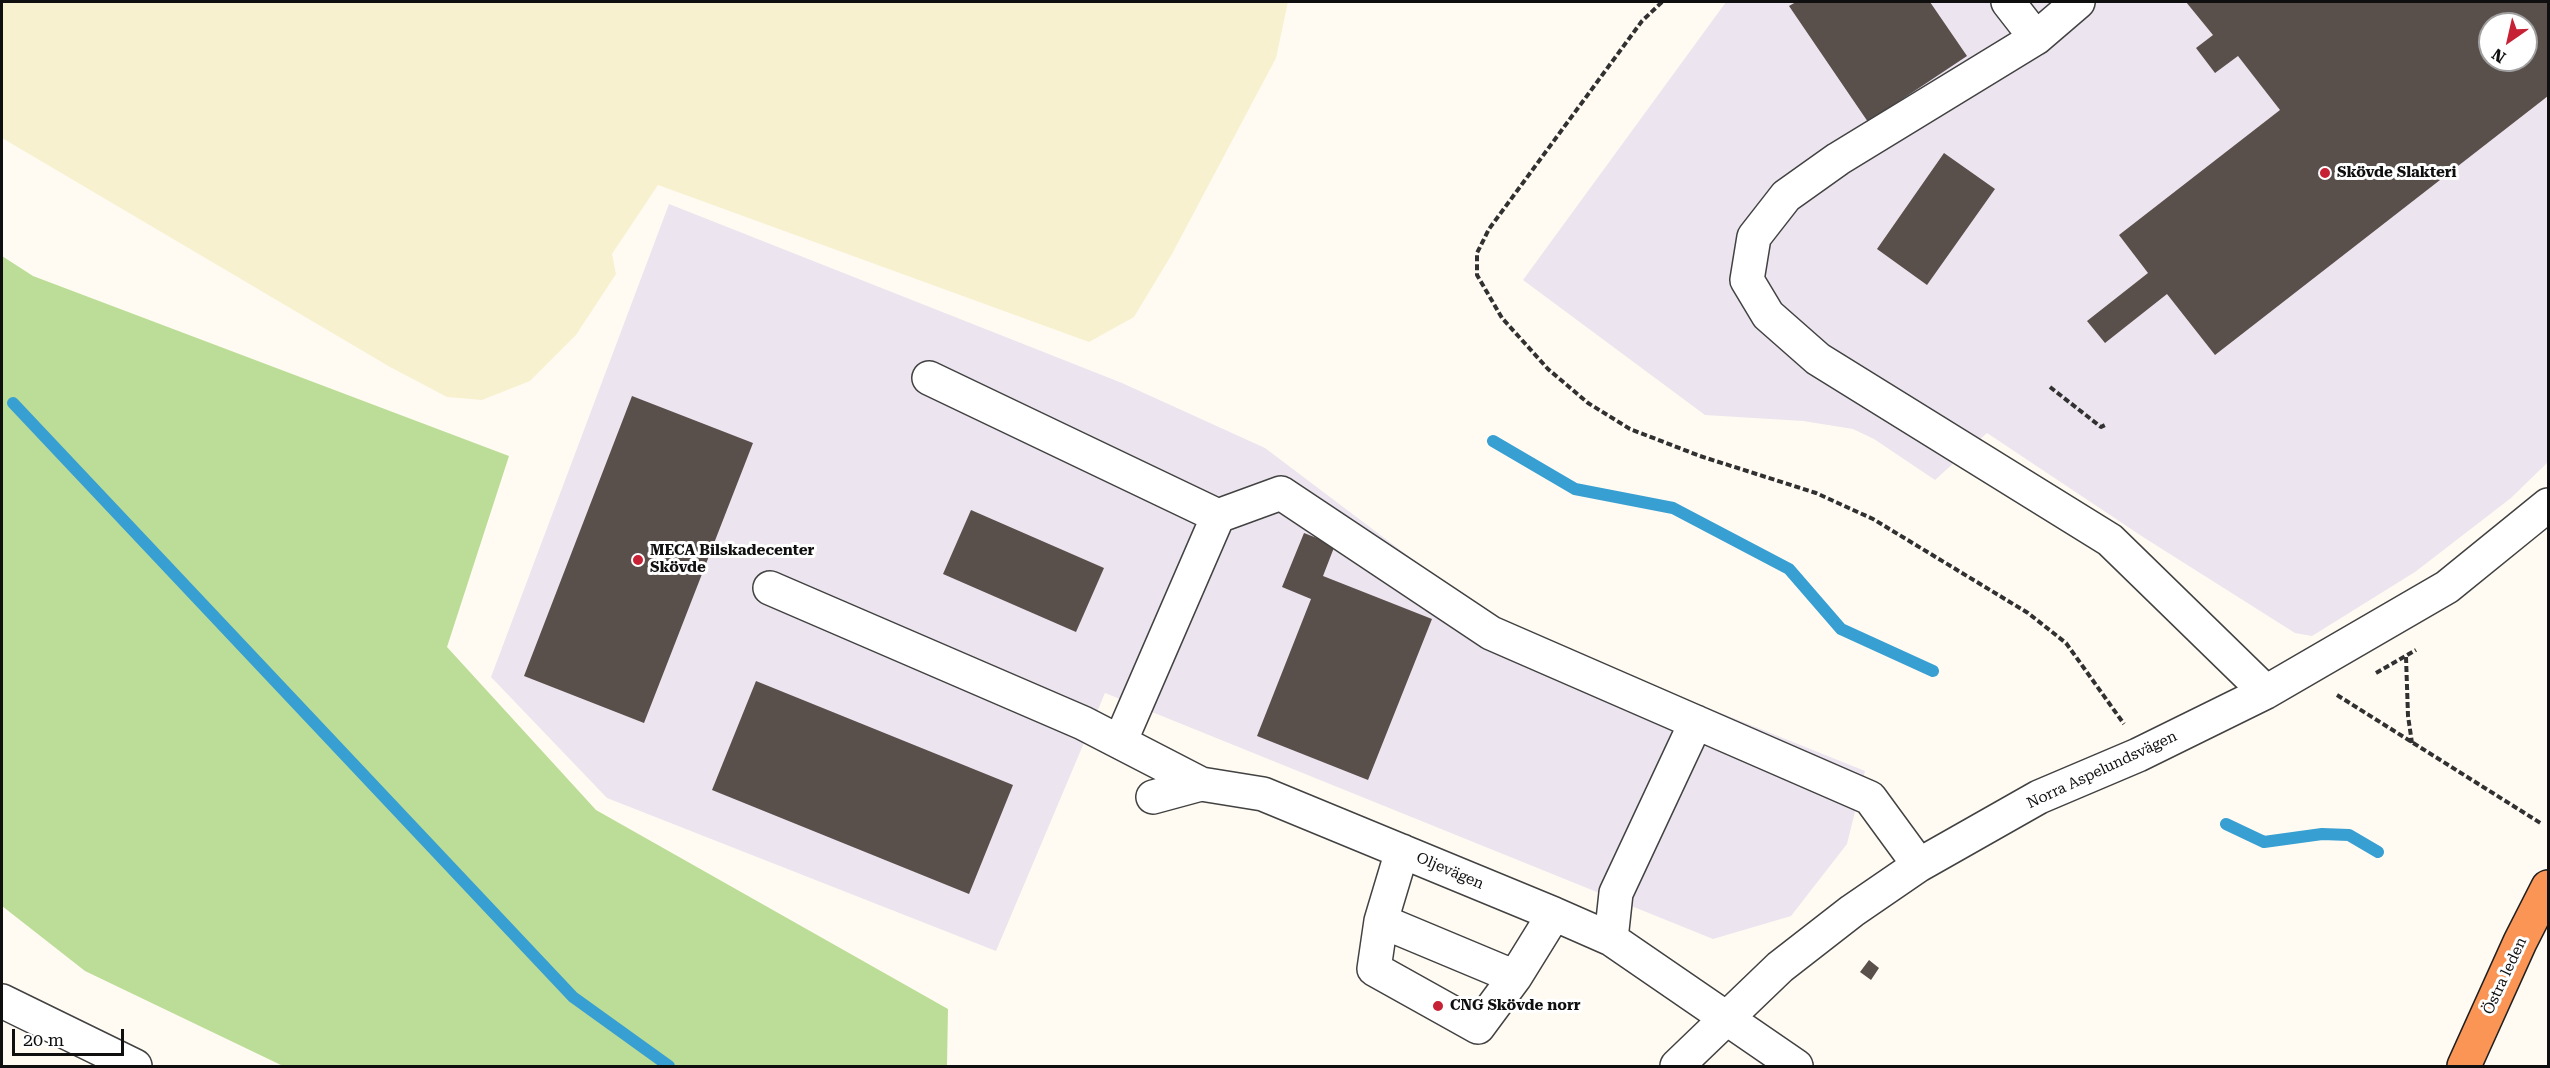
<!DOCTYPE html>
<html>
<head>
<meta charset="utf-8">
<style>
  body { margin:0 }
  #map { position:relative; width:2550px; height:1068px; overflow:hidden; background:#fffbf2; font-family:"Roboto Serif",serif }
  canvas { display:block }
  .frame { position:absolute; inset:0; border:3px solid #0f0f0f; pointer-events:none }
  .north { position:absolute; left:2478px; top:12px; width:60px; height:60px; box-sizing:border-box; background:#fff; border:2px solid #9f9f9f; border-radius:50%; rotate:214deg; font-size:16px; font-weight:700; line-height:24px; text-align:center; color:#0f0f0f }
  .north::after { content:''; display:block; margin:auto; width:21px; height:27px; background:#c62134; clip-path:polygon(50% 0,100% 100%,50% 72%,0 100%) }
  .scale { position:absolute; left:12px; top:1029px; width:112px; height:27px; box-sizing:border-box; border:3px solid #0f0f0f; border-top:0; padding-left:8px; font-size:18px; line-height:21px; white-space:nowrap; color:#0f0f0f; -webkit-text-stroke:4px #fff; paint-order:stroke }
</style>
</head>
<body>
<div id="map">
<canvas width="2550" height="1068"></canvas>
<div class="frame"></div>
<div class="north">N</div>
<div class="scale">20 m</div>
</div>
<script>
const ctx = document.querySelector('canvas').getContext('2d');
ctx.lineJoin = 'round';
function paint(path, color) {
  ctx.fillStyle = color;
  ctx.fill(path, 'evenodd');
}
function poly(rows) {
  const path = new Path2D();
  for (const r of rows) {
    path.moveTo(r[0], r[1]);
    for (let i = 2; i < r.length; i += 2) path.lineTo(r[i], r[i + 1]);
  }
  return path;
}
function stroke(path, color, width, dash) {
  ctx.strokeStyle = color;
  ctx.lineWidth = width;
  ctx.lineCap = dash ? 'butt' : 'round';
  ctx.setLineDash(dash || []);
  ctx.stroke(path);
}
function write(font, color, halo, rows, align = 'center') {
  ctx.font = font + ' "Roboto Serif",serif';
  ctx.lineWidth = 6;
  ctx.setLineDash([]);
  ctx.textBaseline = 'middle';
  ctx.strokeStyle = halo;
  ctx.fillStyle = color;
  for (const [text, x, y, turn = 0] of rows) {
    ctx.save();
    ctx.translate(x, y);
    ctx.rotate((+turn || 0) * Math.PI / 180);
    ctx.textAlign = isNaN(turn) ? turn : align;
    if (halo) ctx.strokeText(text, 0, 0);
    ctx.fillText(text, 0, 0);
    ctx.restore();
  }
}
paint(poly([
  [1726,2,2548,2,2548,462,2511,498,2415,572,2312,636,2295,633,2143,537,1987,433,1935,480,1874,439,1853,429,1803,421,1705,415,1523,280],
  [2490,24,2526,24,2526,60,2490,60],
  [669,204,1122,383,1265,448,1497,623,1865,771,1847,844,1791,916,1713,939,1105,693,996,951,607,798,491,677]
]), '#ece4ee');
paint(poly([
  [2,2,1288,2,1276,58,1172,254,1134,317,1089,342,658,185,612,254,616,274,576,335,530,381,482,400,447,397,390,367,2,138]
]), '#f7f1d0');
paint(poly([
  [2,256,33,276,509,456,447,647,596,810,948,1009,947,1066,283,1066,85,971,2,906]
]), '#bcdd97');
stroke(poly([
  [13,403,573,997,669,1066],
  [1493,441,1575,489,1673,508,1789,569,1841,629,1933,671],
  [2226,824,2264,842,2322,834,2349,835,2378,852]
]), '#389fd3', 12);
paint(poly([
  [1796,2,1930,2,1967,56,1868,122,1789,6],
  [2186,2,2548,2,2548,96,2215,355,2167,294,2105,343,2087,321,2148,273,2119,235,2280,110,2238,56,2215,73,2196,48,2213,35],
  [2490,24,2526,24,2526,60,2490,60],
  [1944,153,1995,189,1927,285,1877,249],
  [632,396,753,443,644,723,524,676],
  [971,510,1104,568,1076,632,943,574],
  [1304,533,1335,545,1323,576,1432,619,1368,780,1257,736,1311,599,1282,587],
  [756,681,1013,785,969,894,712,790],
  [1869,960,1879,968,1871,980,1860,972]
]), '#594f4b');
const minor = poly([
  [2008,2,2036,38],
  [2078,2,2036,38,1838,159,1786,196,1754,237,1747,280,1768,315,1818,359,2110,540,2266,692],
  [929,378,1218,516,1120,742],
  [1218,516,1281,493,1491,633,1870,798,1919,865],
  [770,588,1083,723,1201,784],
  [1153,797,1201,784,1263,794,1554,914,1611,939,1796,1066],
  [1402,851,1381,921,1515,977,1554,914],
  [1381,921,1374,969,1478,1027,1515,977],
  [1611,939,1616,893,1696,722],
  [2,1001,135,1066],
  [1677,1066,1780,967,1852,911,1919,865,2039,797,2138,755,2266,692,2447,587,2548,505]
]);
const highway = poly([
  [2464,1066,2520,942,2548,887]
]);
stroke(minor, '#424242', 36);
stroke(highway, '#202020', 36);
stroke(poly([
  [1662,2,1642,21,1489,229,1477,253,1477,275,1502,318,1548,369,1588,403,1630,429,1700,456,1816,493,1873,519,2028,613,2066,643,2124,724],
  [2050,387,2101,427,2107,424],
  [2406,657,2408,716,2412,743],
  [2376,673,2416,650],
  [2337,695,2542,824]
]), '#313131', 4, [6, 3]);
stroke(minor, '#fff', 33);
stroke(highway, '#fa9555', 33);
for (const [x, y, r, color] of [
  [2325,173,6,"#c62134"],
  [638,560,6,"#c62134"],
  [1438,1006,6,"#c62134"]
]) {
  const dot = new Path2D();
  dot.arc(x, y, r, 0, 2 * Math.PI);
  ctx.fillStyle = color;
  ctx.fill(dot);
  stroke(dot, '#fff', 2);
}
write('bold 15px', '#0f0f0f', '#fff', [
  ["Skövde Slakteri",2337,173],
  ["MECA Bilskadecenter",650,551],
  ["Skövde",650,568],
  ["CNG Skövde norr",1450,1006]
], 'left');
write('15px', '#0f0f0f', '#fff', [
  ["Norra Aspelundsvägen",2102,770,-25],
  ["Oljevägen",1450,871,23],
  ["Östra leden",2505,976,-65]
]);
</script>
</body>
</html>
